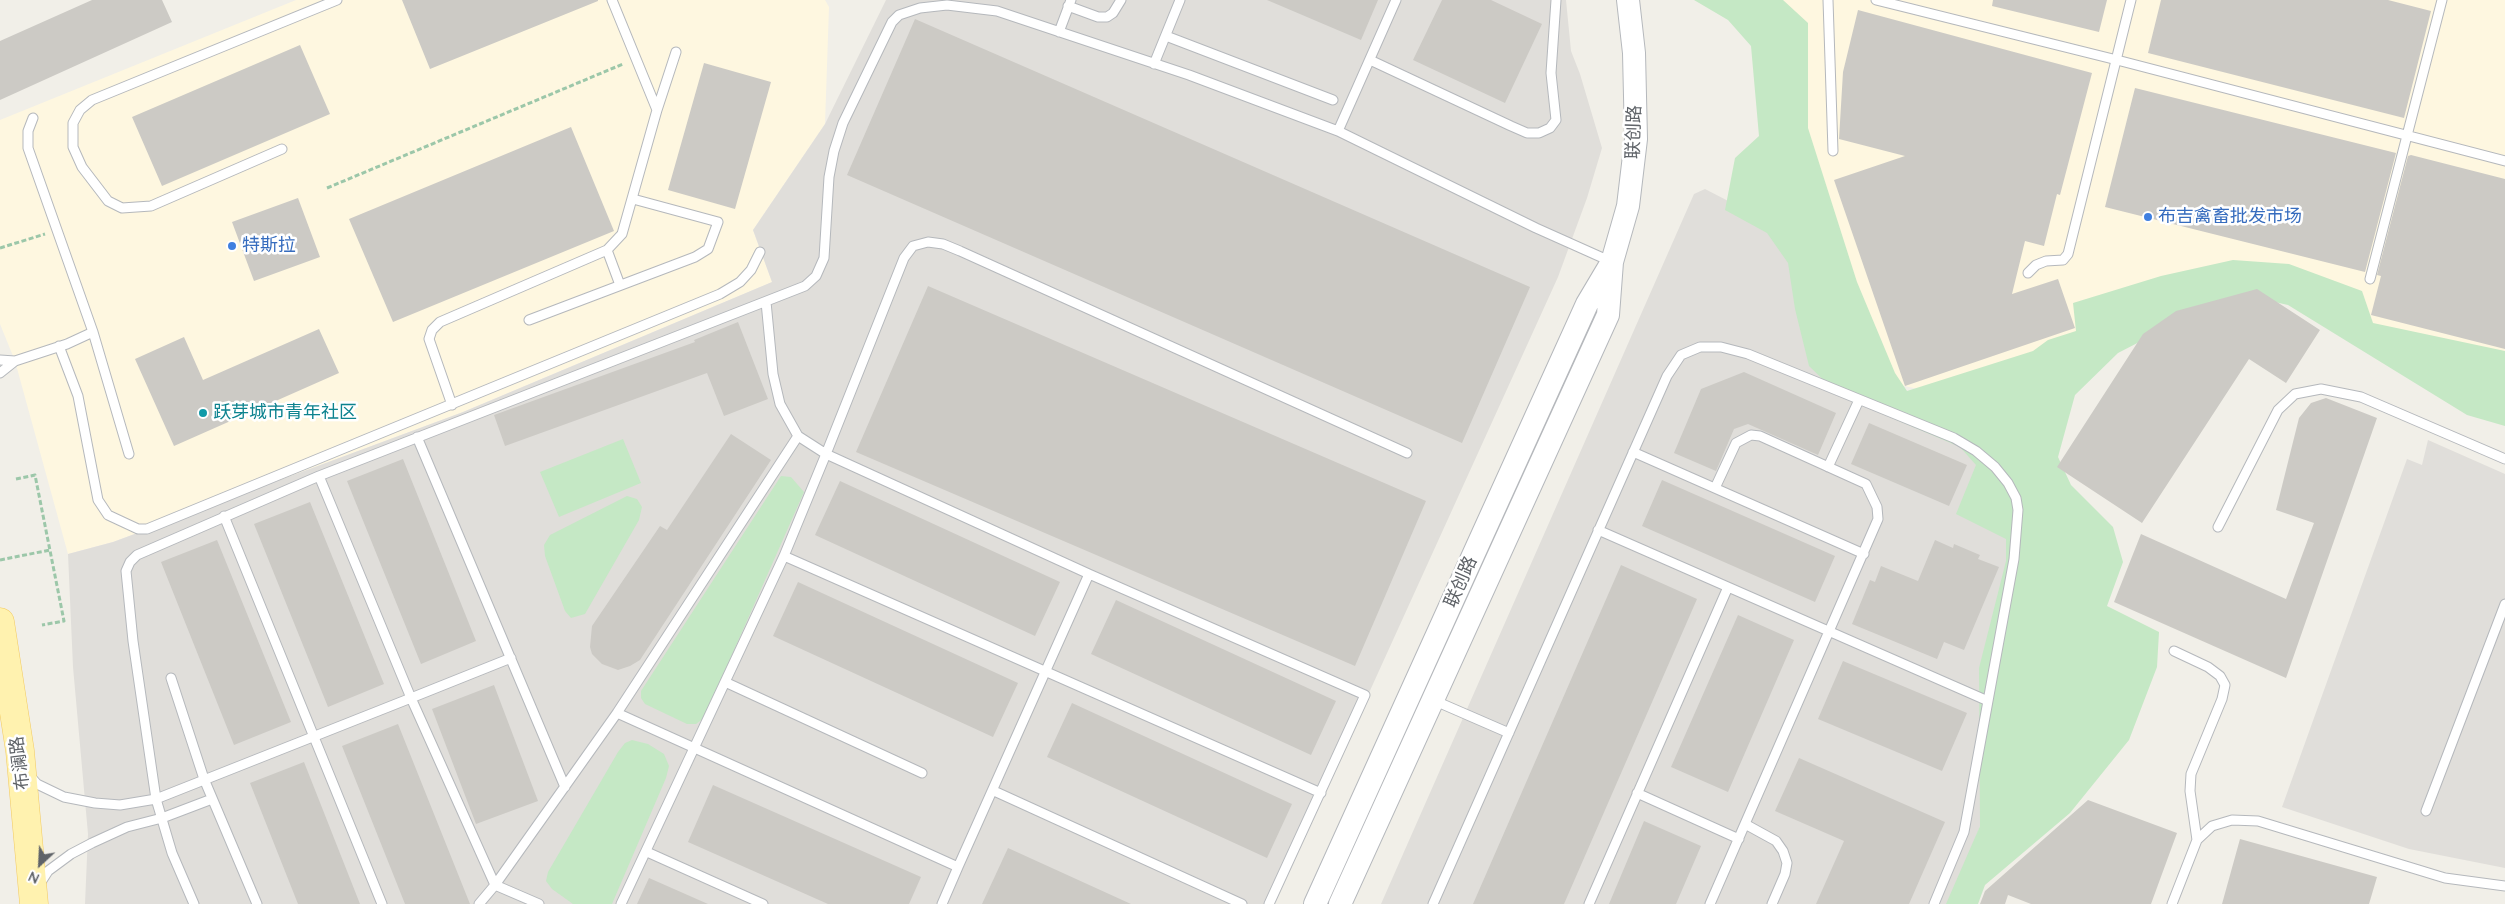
<!DOCTYPE html>
<html>
<head>
<meta charset="utf-8">
<style>
  body { margin:0 }
  #map { position:relative; width:2505px; height:904px; overflow:hidden; background:#f1efe8; font-family:Quicksand,sans-serif }
  canvas { display:block }
  .north { position:absolute; left:15px; top:839px; width:50px; height:50px; -webkit-text-stroke:4px #fff; paint-order:stroke; rotate:205deg; font-size:14px; font-weight:700; line-height:20px; text-align:center; color:#5f6368 }
  .north::after { content:''; display:block; margin:auto; width:18px; height:22px; background:#5f6368; clip-path:polygon(50% 0,100% 100%,50% 72%,0 100%) }
</style>
</head>
<body>
<div id="map">
<canvas width="2505" height="904"></canvas>
<div class="north">N</div>
</div>
<script>
const ctx = document.querySelector('canvas').getContext('2d');
ctx.lineJoin = 'round';
function paint(path, color) {
  ctx.fillStyle = color;
  ctx.fill(path, 'evenodd');
}
function poly(rows) {
  const path = new Path2D();
  for (const r of rows) {
    path.moveTo(r[0], r[1]);
    for (let i = 2; i < r.length; i += 2) path.lineTo(r[i], r[i + 1]);
  }
  return path;
}
function stroke(path, color, width, dash) {
  ctx.strokeStyle = color;
  ctx.lineWidth = width;
  ctx.lineCap = dash ? 'butt' : 'round';
  ctx.setLineDash(dash || []);
  ctx.stroke(path);
}
function write(font, color, halo, rows, align = 'center') {
  ctx.font = font + ' Quicksand,"Noto Sans SC",sans-serif';
  ctx.lineWidth = 5;
  ctx.setLineDash([]);
  ctx.textBaseline = 'middle';
  ctx.strokeStyle = halo;
  ctx.fillStyle = color;
  for (const [text, x, y, turn = 0] of rows) {
    ctx.save();
    ctx.translate(x, y);
    ctx.rotate((+turn || 0) * Math.PI / 180);
    ctx.textAlign = isNaN(turn) ? turn : align;
    if (halo) ctx.strokeText(text, 0, 0);
    ctx.fillText(text, 0, 0);
    ctx.restore();
  }
}
paint(poly([
  [296,0,825,0,829,7,825,124,753,230,772,282,463,412,113,542,68,554,15,361,0,324,0,120],
  [1729,0,2505,0,2505,370,2264,286,1994,405,1876,380,1788,60]
]), '#fef7e0');
paint(poly([
  [886,0,1566,0,1571,51,1580,74,1602,148,1587,198,1558,277,1273,904,85,904,88,834,73,667,68,554,113,542,463,412,772,282,753,230,825,124],
  [1705,189,1765,220,1787,242,1819,352,1970,438,2026,501,1980,826,1952,904,1381,904,1694,194],
  [2428,440,2505,474,2505,868,2409,849,2282,807,2407,459,2422,465]
]), '#e0deda');
paint(poly([
  [1694,0,1783,0,1808,23,1808,128,1857,282,1895,373,1907,391,2033,351,2048,340,2076,331,2073,303,2161,276,2233,260,2289,264,2362,291,2373,323,2505,351,2505,426,2467,415,2288,305,2248,296,2182,320,2118,353,2075,395,2058,457,2071,485,2113,527,2123,562,2107,606,2159,632,2157,667,2129,740,2070,813,1985,885,1978,904,1946,904,1980,826,1979,668,2006,561,2006,539,1956,514,1976,465,1960,447,1840,396,1809,366,1795,309,1788,263,1767,233,1725,210,1735,158,1759,136,1751,46,1728,20],
  [623,439,641,483,559,517,540,472],
  [781,476,791,477,804,492,704,718,696,724,687,724,645,704,641,698,641,691],
  [627,496,637,499,642,507,639,520,585,614,571,618,565,611,545,556,544,545,550,535],
  [632,740,648,744,664,754,669,766,666,778,612,904,573,904,552,889,546,881,548,872,618,752,625,743]
]), '#c5e8c5');
paint(poly([
  [92,0,162,0,172,22,0,100,0,41],
  [402,0,598,0,598,1,430,69],
  [1267,0,1378,0,1361,40],
  [1442,0,1491,0,1542,24,1505,103,1413,60],
  [1993,0,2107,0,2099,32,1992,6],
  [2161,0,2388,0,2431,11,2404,118,2148,53],
  [1858,10,2092,73,2060,195,2057,194,2044,246,2025,241,2012,294,2058,279,2075,328,1905,386,1834,180,1905,156,1839,139,1843,72],
  [915,19,1530,287,1462,443,847,175],
  [300,45,330,114,162,186,132,117],
  [704,63,771,82,735,209,668,190],
  [2135,88,2396,153,2365,272,2105,207],
  [571,127,614,231,393,322,349,219],
  [2411,155,2505,179,2505,349,2371,315,2381,276,2377,275,2408,156],
  [298,198,320,257,254,281,232,222],
  [928,286,1426,501,1355,666,856,452],
  [2257,289,2320,330,2286,383,2249,359,2142,523,2057,467,2143,334,2176,311],
  [738,322,768,399,724,416,707,373,505,446,494,415,695,342,694,340],
  [319,329,339,373,174,446,135,359,184,337,203,380],
  [1744,372,1836,413,1818,455,1748,424,1734,429,1716,471,1674,453,1701,389],
  [2326,398,2377,418,2286,678,2114,602,2141,534,2286,599,2314,523,2276,510,2299,418,2311,403],
  [1869,423,1967,465,1949,506,1851,464],
  [731,434,771,460,640,660,630,666,618,670,602,664,592,654,590,647,592,626,660,526,667,530],
  [403,459,476,641,421,664,347,481],
  [1662,480,1835,556,1815,602,1642,526],
  [840,481,1060,582,1035,636,815,535],
  [310,502,384,684,328,707,254,524],
  [217,540,291,722,234,745,161,562],
  [1935,540,1953,548,1954,544,1980,555,1978,559,1999,567,1964,650,1944,642,1937,659,1852,624,1870,580,1875,582,1881,566,1918,581],
  [1621,565,1697,599,1564,904,1473,904],
  [798,582,1018,683,993,737,773,636],
  [1116,600,1336,701,1311,755,1091,654],
  [1738,615,1794,640,1728,792,1671,767],
  [1843,661,1967,713,1942,771,1818,719],
  [494,685,538,801,476,824,432,709],
  [1072,703,1292,804,1267,858,1047,757],
  [398,724,470,904,405,904,342,746],
  [1799,758,1945,822,1909,904,1816,904,1844,841,1775,811],
  [304,762,360,904,298,904,250,783],
  [713,785,921,877,909,904,828,904,688,842],
  [2088,800,2177,833,2151,904,2031,904,2008,895,2005,904,1980,904,1985,891],
  [1644,821,1701,846,1676,904,1609,904],
  [2240,839,2377,877,2369,904,2222,904],
  [1008,848,1131,904,982,904],
  [649,878,708,904,637,904]
]), '#cccac5');
const service = poly([
  [1828,0,1833,151],
  [1876,0,2117,60,2505,161],
  [1068,6,1098,17,1107,17,1113,13,1121,0],
  [1059,32,1071,0],
  [1166,36,1333,100],
  [1370,60,1511,126,1527,133,1539,133,1550,128,1556,120,1551,73,1556,0],
  [1154,64,1180,0],
  [657,110,676,52],
  [33,118,28,131,28,148,93,332],
  [1338,131,1396,0],
  [282,149,151,206,122,208,108,201,82,167,73,147,73,123,80,110,92,100,337,0],
  [607,250,620,285],
  [2028,273,2036,265,2046,261,2063,260,2068,254,2131,0],
  [2370,279,2442,0],
  [529,320,695,257,708,249,718,222,633,199],
  [59,346,78,396,98,500,108,515,138,529,147,529,720,294,740,282,751,270,760,252],
  [0,360,15,361,0,373],
  [15,361,67,344,93,332,129,454],
  [452,405,429,339,432,330,440,322,607,250,622,234,657,110,612,0],
  [417,437,565,787],
  [1633,452,1864,554],
  [1828,467,1859,400],
  [319,476,411,698,511,658],
  [224,516,382,904],
  [2218,527,2278,410,2295,394,2321,389,2361,397,2505,459],
  [1598,530,1988,701],
  [784,556,1321,793],
  [1089,574,1365,695,1269,904],
  [2174,651,2208,667,2220,676,2225,685,2222,699,2191,774,2190,791,2197,840],
  [171,678,204,779,257,904],
  [725,682,922,773],
  [1433,700,1509,733],
  [617,713,958,867,1089,574,826,454,904,258,913,246,928,242,943,244,960,251,1407,453],
  [30,776,37,784,64,797,95,803,120,805,156,799,411,698,495,885,539,904],
  [994,791,1242,904],
  [1637,793,1739,839],
  [2426,811,2505,604],
  [1745,824,1776,841,1783,851,1787,863,1785,874,1772,904],
  [647,852,763,904],
  [39,885,48,871,71,854,92,843,127,827,162,818,212,799],
  [194,904,172,853,156,799,133,641,126,571,130,562,137,555,319,476,805,286,816,276,824,258,829,177,834,151,843,123,892,22,899,15,920,8,947,5,997,11,1189,75,1338,131,1536,228,1612,262],
  [479,904,495,885,617,713,798,436],
  [621,904,784,556,826,454,798,436,780,404,773,374,766,302],
  [942,904,958,867],
  [1433,904,1667,376,1681,355,1700,347,1721,347,1748,354,1954,438,1976,451,1995,467,2008,483,2016,498,2018,510,2014,559,1964,832,1934,904],
  [1589,904,1728,587],
  [1710,904,1878,519,1877,507,1866,484,1760,436,1751,435,1736,443,1715,488],
  [2172,904,2197,840,2212,826,2232,820,2258,821,2445,878,2505,886]
]);
const tertiary = poly([
  [1315,904,1587,304,1609,267],
  [1340,904,1608,315,1612,262,1628,206,1636,139,1634,53,1628,0]
]);
const primary = poly([
  [0,622,20,751,34,904]
]);
stroke(service, '#b5b8bc', 11);
stroke(tertiary, '#b5b8bc', 24);
stroke(primary, '#f2c960', 29);
stroke(poly([
  [327,188,623,64],
  [0,248,45,234],
  [16,479,35,475,64,621,42,625],
  [0,560,50,550]
]), '#9cc7a9', 3, [5, 2.5]);
stroke(service, '#fff', 9);
stroke(tertiary, '#fff', 22);
stroke(primary, '#fff2af', 28);
for (const [x, y, r, color] of [
  [2148,217,5,"#3f7fe0"],
  [232,246,5,"#3f7fe0"],
  [203,413,5,"#0f9aa8"]
]) {
  const dot = new Path2D();
  dot.arc(x, y, r, 0, 2 * Math.PI);
  ctx.fillStyle = color;
  ctx.fill(dot);
  stroke(dot, '#fff', 2);
}
write('18px', '#5f6368', '#fff', [
  ["联创路",1634,132,-88],
  ["联创路",1461,582,-66],
  ["布澜路",20,763,-97]
]);
write('18px', '#366cbe', '#fff', [
  ["布吉禽畜批发市场",2158,217],
  ["特斯拉",242,246]
], 'left');
write('18px', '#0d838f', '#fff', [
  ["跃芽城市青年社区",213,413]
], 'left');
</script>
</body>
</html>
